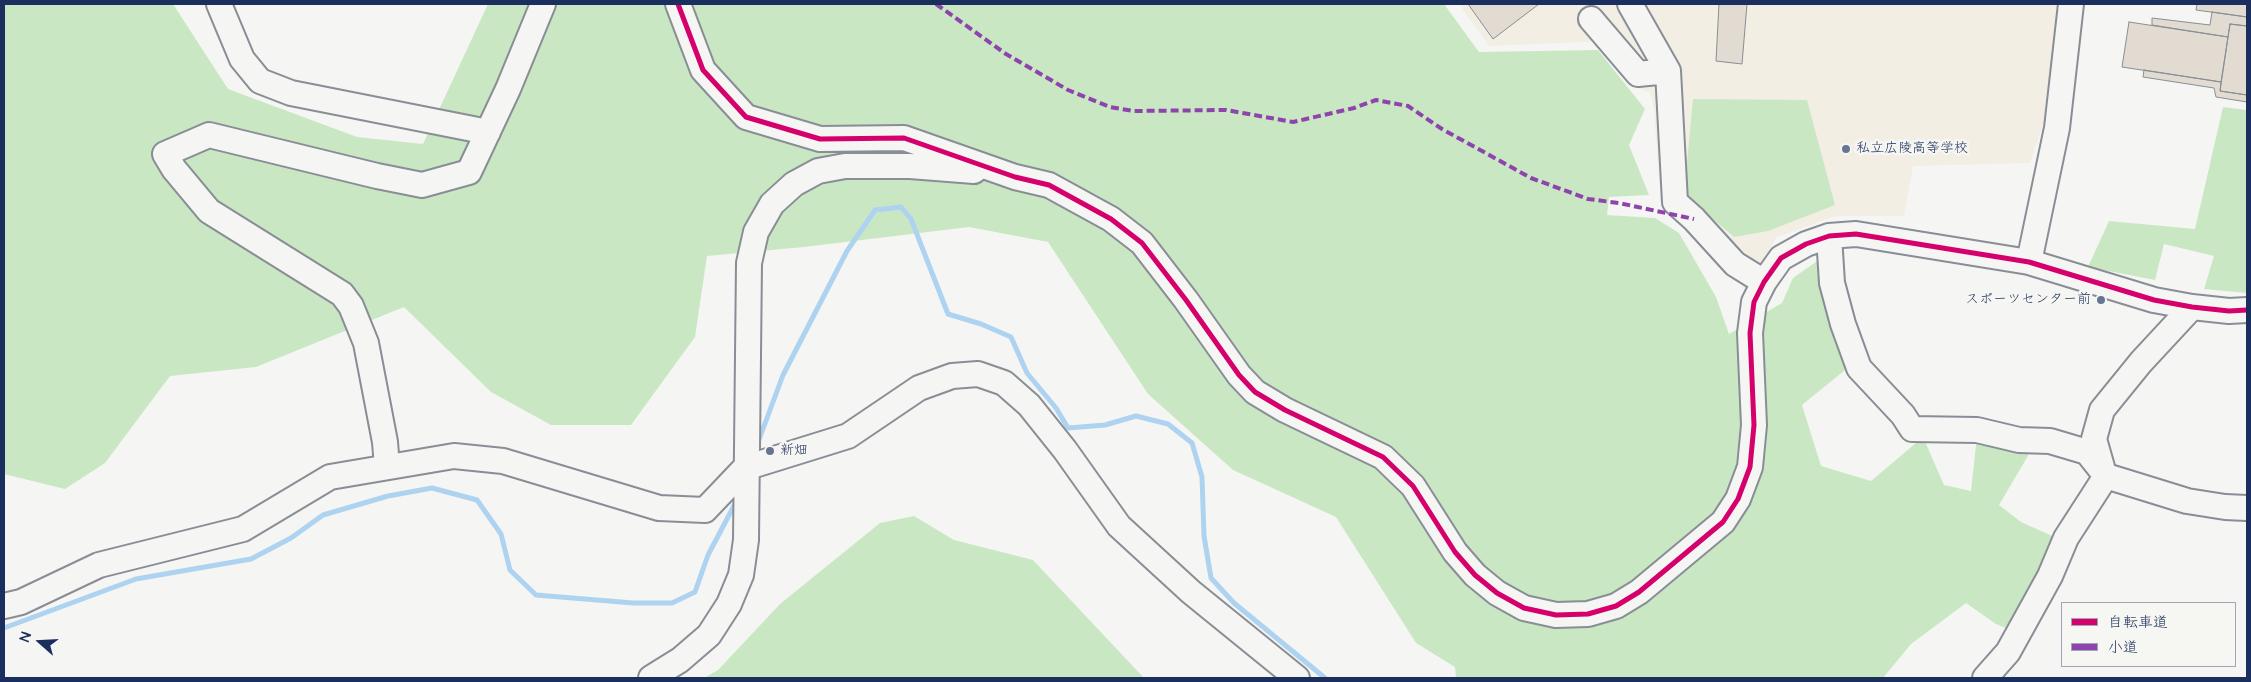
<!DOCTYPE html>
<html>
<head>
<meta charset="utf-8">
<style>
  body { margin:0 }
  #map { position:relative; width:2251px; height:682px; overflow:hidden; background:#f5f5f3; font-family:"Architects Daughter","Klee One",sans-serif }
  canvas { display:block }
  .frame { position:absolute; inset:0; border:5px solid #1b2f5e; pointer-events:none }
  .legend { position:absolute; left:2061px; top:602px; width:175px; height:65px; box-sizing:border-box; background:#f6f6f2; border:1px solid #9ea6b7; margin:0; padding:6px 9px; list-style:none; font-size:15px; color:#1b2f5e }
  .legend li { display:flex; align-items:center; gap:10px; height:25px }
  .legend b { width:25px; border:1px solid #9ea6b7 }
  .north { position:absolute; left:15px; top:617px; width:50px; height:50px; -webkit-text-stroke:4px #f6f6f2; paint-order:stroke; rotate:289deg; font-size:14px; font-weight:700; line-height:20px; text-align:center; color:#1b2f5e }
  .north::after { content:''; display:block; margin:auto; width:18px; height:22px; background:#1b2f5e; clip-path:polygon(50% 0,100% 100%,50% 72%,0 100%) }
</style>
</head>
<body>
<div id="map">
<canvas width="2251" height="682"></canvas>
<div class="frame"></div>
<ul class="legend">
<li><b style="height:6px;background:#d6006c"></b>自転車道</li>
<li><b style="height:6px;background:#8e44ad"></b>小道</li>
</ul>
<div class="north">N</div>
</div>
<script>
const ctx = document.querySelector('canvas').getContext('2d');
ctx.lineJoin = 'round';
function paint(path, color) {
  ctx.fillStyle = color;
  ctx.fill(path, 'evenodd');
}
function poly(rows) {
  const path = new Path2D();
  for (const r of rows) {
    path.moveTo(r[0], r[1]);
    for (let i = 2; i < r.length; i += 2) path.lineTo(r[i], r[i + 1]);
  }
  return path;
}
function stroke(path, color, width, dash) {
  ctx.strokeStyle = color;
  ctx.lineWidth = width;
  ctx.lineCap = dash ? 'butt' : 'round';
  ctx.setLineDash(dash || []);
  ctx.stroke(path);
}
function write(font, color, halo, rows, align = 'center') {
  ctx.font = font + ' "Architects Daughter","Klee One",sans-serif';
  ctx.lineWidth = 5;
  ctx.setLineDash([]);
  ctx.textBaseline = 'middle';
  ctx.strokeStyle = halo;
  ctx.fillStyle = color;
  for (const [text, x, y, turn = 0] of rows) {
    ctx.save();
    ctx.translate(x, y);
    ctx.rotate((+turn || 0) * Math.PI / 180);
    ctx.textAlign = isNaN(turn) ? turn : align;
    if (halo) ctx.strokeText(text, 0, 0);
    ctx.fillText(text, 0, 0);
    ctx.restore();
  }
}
paint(poly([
  [1459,4,2057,4,2050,103,2030,163,1913,166,1904,216,1836,216,1777,237,1745,289,1701,246,1661,203,1654,110,1650,92,1637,88,1603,41,1489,46]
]), '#f3eee4');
paint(poly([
  [4,4,173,4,228,89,357,137,423,144,488,4,1444,4,1479,52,1598,50,1645,109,1629,145,1649,195,1609,197,1607,215,1655,218,1679,233,1716,297,1729,334,1782,303,1793,278,1823,257,1850,366,1802,405,1821,466,1871,481,1923,437,1944,485,1971,491,1977,436,2032,449,1999,505,2021,522,2059,539,2011,630,1996,624,1966,603,1911,644,1883,678,1456,678,1455,667,1416,643,1336,517,1233,470,1148,394,1048,242,969,227,804,247,707,256,695,337,631,425,551,425,491,392,404,307,256,367,170,376,105,463,65,489,4,474],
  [1693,99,1807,100,1835,205,1768,231,1734,237,1684,194],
  [2223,107,2247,110,2247,293,2204,289,2214,256,2164,244,2155,280,2088,267,2109,221,2195,229],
  [914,516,954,540,1033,560,1144,678,704,678,718,670,780,604,880,523]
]), '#cae7c4');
stroke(poly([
  [757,445,783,375,847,251,875,210,901,207,911,219,948,314,981,324,1011,337,1027,373,1056,408,1068,428,1105,425,1136,416,1168,424,1192,443,1202,477,1204,536,1211,578,1234,603,1325,678],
  [4,628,136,579,251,559,291,538,323,515,388,496,432,488,477,500,501,534,510,570,536,595,633,603,672,603,695,592,708,555,737,500]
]), '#aed3f0', 5);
const building = poly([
  [1468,4,1539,4,1493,39,1468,4],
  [1719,4,1747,4,1742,64,1716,61,1719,4],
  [2197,4,2247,4,2247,17,2196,10,2197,4],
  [2212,12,2247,17,2247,26,2230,24,2228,37,2152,25,2152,18,2210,25,2212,12],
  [2129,22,2228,37,2221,82,2122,67,2129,22],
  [2230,24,2247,26,2247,95,2220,91,2230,24],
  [2144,70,2221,82,2220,91,2247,95,2247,102,2216,97,2214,88,2143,77,2144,70]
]);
paint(building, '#e1dbd1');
stroke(building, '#898d95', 1);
const minor = poly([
  [219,4,242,59,260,81,291,93,488,132],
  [678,4,703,70,746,117,820,139,904,138,1015,177,1049,185,1111,219,1142,243,1186,300,1239,375,1255,392,1285,410,1383,457,1413,486,1455,552,1475,575,1497,593,1524,608,1556,615,1588,614,1616,606,1639,592,1723,522,1738,499,1750,467,1754,425,1750,333,1754,302,1764,282,1781,258,1806,244,1829,236,1856,234,2029,262,2154,300,2192,307,2229,311,2247,310],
  [1630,4,1668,71,1675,202,1694,219,1735,264,1764,282],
  [1591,19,1638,74,1668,71],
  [1829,236,1832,283,1843,324,1859,368,1903,415,1912,429,1977,430,2019,440,2050,441,2087,452,2106,476,2187,501,2225,507,2247,508],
  [2029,262,2057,128,2071,4],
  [387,467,385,442,366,343,351,306,342,294,209,211,174,169,165,154,209,135,377,176,422,185,469,172,508,89,543,4],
  [2102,467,2094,439,2102,410,2141,362,2192,307],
  [4,606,21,602,99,565,243,529,330,477,454,456,503,461,659,508,705,510,745,468,848,436,919,388,952,376,978,374,1004,383,1029,405,1065,450,1119,526,1191,592,1297,678],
  [651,678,680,660,709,635,729,604,741,575,746,540,749,263,756,232,772,204,794,184,818,171,845,166,910,166,974,171],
  [1985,678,2008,652,2050,576,2066,538,2106,476]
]);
stroke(minor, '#898d95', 28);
stroke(minor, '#f5f5f3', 24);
stroke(poly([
  [936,4,1006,54,1068,90,1110,107,1133,111,1226,110,1293,122,1354,108,1376,100,1408,106,1442,129,1531,178,1588,199,1619,203,1694,219]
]), '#8e44ad', 4, [8, 4]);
stroke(poly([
  [678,4,703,70,746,117,820,139,904,138,1015,177,1049,185,1111,219,1142,243,1186,300,1239,375,1255,392,1285,410,1383,457,1413,486,1455,552,1475,575,1497,593,1524,608,1556,615,1588,614,1616,606,1639,592,1723,522,1738,499,1750,467,1754,425,1750,333,1754,302,1764,282,1781,258,1806,244,1829,236,1856,234,2029,262,2154,300,2192,307,2229,311,2247,310]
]), '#d6006c', 5);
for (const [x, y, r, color] of [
  [1846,149,5,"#677492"],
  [2101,300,5,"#677492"],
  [770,451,5,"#677492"]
]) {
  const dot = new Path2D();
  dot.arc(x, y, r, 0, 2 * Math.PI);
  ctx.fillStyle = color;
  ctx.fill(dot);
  stroke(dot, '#f6f6f2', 2);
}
write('14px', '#1b2f5e', '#f6f6f2', [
  ["私立広陵高等学校",1856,149],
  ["スポーツセンター前",2091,300,"right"],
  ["新畑",780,451]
], 'left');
</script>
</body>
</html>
